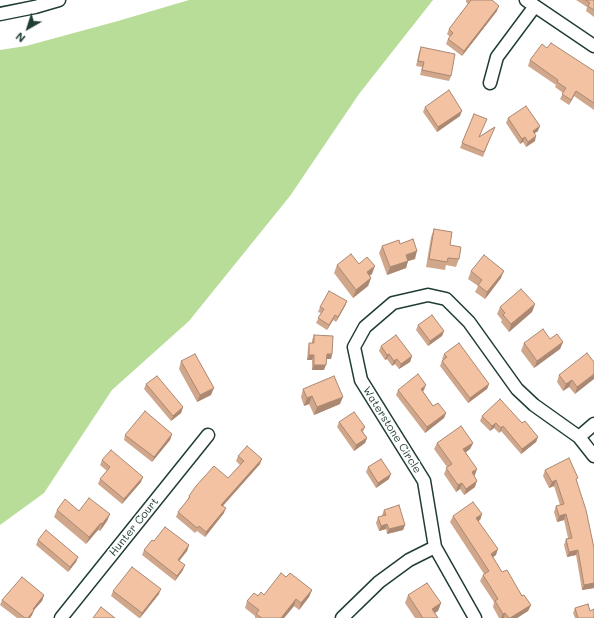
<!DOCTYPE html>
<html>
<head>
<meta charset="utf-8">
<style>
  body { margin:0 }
  #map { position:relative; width:594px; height:618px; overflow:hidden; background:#fff; font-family:Mali,sans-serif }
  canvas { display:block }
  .north { position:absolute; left:8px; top:8px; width:40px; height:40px; -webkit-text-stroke:3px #fff; paint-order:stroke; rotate:219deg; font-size:11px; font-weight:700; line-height:16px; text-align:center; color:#1f3d34 }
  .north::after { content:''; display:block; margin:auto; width:14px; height:18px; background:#1f3d34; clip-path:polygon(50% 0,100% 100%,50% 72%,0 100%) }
</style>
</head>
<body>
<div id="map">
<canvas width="594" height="618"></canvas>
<div class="north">N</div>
</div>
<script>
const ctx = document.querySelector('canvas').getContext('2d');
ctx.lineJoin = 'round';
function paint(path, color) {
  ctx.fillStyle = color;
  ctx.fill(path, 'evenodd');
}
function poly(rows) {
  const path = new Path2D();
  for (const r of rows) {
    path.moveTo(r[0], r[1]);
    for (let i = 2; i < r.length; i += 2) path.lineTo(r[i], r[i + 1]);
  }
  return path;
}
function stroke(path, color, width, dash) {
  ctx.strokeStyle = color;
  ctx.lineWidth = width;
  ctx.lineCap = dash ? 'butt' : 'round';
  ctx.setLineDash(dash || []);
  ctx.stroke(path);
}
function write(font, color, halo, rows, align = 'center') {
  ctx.font = font + ' Mali,sans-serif';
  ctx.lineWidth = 3;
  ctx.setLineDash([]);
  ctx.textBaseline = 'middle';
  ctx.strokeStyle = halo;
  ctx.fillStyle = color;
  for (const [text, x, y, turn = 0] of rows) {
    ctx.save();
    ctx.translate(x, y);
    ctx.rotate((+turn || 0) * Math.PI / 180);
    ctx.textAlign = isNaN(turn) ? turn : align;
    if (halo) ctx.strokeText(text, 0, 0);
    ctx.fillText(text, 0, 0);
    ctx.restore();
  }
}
paint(poly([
  [189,0,433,0,359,94,290,196,189,321,112,390,44,493,0,525,0,50,26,46,118,21]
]), '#b7dd98');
const minor = poly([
  [526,0,594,46],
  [0,14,35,7,59,0],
  [490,83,497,57,535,6],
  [579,437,594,424],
  [61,618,208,435],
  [342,618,379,582,409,560,435,547],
  [475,618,435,547,424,481,361,380,354,347,365,327,393,303,428,295,446,299,469,322,517,389,534,405,579,437,594,456]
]);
stroke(minor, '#1f3d34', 15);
stroke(minor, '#fff', 12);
paint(poly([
  [466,0,492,0,497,11,462,56,446,44,448,39,450,37,447,34,449,29,468,4,466,2],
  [576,0,594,0,594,17,586,11,587,7],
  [421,47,451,76,449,81,420,75,422,67,416,66,419,52],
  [547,48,594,71,594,110,574,96,569,105,560,99,563,93,555,87,556,85,528,66,530,60],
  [425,107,460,116,437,132,423,112],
  [474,114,480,136,494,127,483,157,460,148],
  [508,118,538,131,535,133,535,141,526,147,523,142,520,144,506,123],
  [434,229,450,245,459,259,456,267,446,265,445,270,426,267,431,237],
  [400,244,415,259,408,261,406,268,387,275,379,253,382,246],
  [359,264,372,274,369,276,371,278,368,286,353,298,334,273,337,265],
  [471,271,501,278,485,299,475,292,478,286,468,279],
  [347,301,345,306,336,322,333,320,327,330,316,323,321,313,318,312,320,307],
  [535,304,532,312,509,332,501,322,502,320,497,314,500,307],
  [418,325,444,331,442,336,428,346,416,330],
  [314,335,332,354,331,359,326,359,324,370,312,370,312,360,307,360,308,348,309,343,312,343,312,340],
  [563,342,560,349,534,368,521,351,524,343],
  [381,346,412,356,410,362,399,369,395,364,392,366,387,359,385,360,379,351],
  [444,354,489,384,487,389,468,403,440,366,442,361,443,360,442,359],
  [181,361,211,395,197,402,179,369],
  [594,362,575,394,569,387,563,391,557,382,559,375],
  [146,384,183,407,181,413,171,421,144,389],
  [303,389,340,404,314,415,309,404,304,406,301,397],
  [398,390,424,390,423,391,433,406,446,413,444,418,425,433,396,395],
  [482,416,522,423,538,437,536,442,521,454,501,431,499,433,494,428,490,431,480,421],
  [339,422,365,427,363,432,367,438,365,443,354,451,337,427],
  [172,434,170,440,152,462,124,440,125,435],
  [437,443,473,443,470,449,466,452,475,475,474,476,475,487,464,495,460,489,456,492,444,474,447,467,434,449],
  [238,456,260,464,223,506,224,513,205,537,197,531,195,533,176,517,178,512,187,501,189,496,228,478,240,465,236,461],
  [102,460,141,482,122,504,98,484,100,479,107,471,100,465],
  [368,467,389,479,376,488,366,472],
  [545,470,577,482,594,548,594,588,582,590,576,555,567,557,564,545,566,539,568,538,564,520,557,522,554,512,556,506,560,505,554,486,549,488,543,476],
  [57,510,79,511,110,514,107,521,100,531,98,530,86,544,54,517],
  [384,510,405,525,403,530,387,534,386,529,379,531,376,523,378,517,382,516,382,515],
  [482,514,480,520,478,521,496,555,493,557,502,572,531,605,528,611,517,618,499,618,493,607,494,602,480,581,483,575,484,574,450,522,453,516],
  [38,540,78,557,76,562,68,572,36,545],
  [189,545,187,551,179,561,183,570,175,581,142,555,144,550],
  [286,577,312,590,309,597,299,610,294,606,284,618,255,618,255,616,245,608,247,601,258,596,264,595],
  [113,591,159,594,140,618,139,618,111,596],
  [44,595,42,601,34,610,32,615,30,618,17,618,0,605,2,600],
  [408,595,441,603,438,611,435,613,438,618,415,618,405,603],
  [575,608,590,611,594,618,575,618,573,613]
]), '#d1a78c');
paint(poly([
  [499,6,497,11,462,56,464,51],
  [576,91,574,96,569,105,571,100],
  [462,111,460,116,437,132,438,127],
  [540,126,538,131,531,136,533,131],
  [536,136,535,141,526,147,528,142],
  [525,137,523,142,520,144,522,139],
  [417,251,415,259,408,261,406,268,387,275,390,267,406,255],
  [375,266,372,274,364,280,367,272],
  [504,271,501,278,485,299,487,292],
  [371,278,368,286,353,298,356,290],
  [347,301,345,306,336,322,338,317],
  [535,304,532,312,509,332,511,324],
  [335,315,333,320,327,330,329,325],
  [444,331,442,336,428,346,430,341],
  [563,342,560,349,534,368,537,361],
  [327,354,332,354,331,359,325,359],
  [389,354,387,359,385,360,387,355],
  [309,355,314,355,312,360,307,360],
  [412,356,410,362,399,369,401,364],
  [397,359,395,364,392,366,394,361],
  [314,365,326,365,324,370,312,370],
  [594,374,594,379,575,394,577,387],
  [572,380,569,387,563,391,566,384],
  [489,384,487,389,468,403,470,398],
  [426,385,424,390,419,394,421,389],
  [214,388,211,395,197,402,200,395],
  [312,396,309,404,304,406,307,398],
  [343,397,340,404,314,415,317,407],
  [183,407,181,413,171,421,173,416],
  [446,413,444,418,425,433,427,427],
  [496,423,494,428,490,431,492,426],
  [503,426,501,431,499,433,501,428],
  [172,434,170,440,152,462,154,457],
  [538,437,536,442,521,454,522,449],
  [367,438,365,443,354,451,356,445],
  [473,443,470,449,461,456,463,449],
  [262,459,260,464,219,510,221,505],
  [477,469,475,475,469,479,472,472],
  [391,474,389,479,376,488,378,483],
  [143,477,141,482,122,504,124,499],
  [556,480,554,486,549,488,552,482],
  [477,481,475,487,464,495,466,489],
  [462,483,460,489,456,492,458,485],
  [226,508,224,513,205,537,206,532],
  [110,514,107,521,100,531,102,524],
  [482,514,480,520,474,524,476,518],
  [566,514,564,520,557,522,559,516],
  [101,523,98,530,86,544,89,537],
  [387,524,386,529,379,531,381,526],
  [405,525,403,530,387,534,389,529],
  [189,545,187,551,176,565,178,560],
  [498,549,496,555,489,560,491,554],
  [578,550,576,555,567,557,569,552],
  [78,557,76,562,68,572,70,567],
  [185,565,183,570,175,581,177,576],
  [594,583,594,588,582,590,584,585],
  [161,589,159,594,140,618,142,613],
  [312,590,309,597,299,610,301,603],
  [44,595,42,601,34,610,32,615,30,618,28,618,33,609],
  [296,599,294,606,284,618,281,618],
  [441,603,438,611,429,616,432,609],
  [531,605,528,611,517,618,510,618],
  [505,613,504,618,501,618,503,614]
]), '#aa8872');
const building = poly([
  [471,0,492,0,499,6,464,51,448,39,453,33,449,29,471,0],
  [586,0,594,0,594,10,588,6,590,3,586,0],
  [551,43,594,71,594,103,576,91,571,100,562,94,566,88,557,82,558,80,530,60,542,44,547,48,551,43],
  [421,47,455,54,451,76,422,70,424,62,418,61,421,47],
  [449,90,462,111,438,127,425,107,449,90],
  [526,106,540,126,533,131,536,136,528,142,525,137,522,139,508,118,526,106],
  [474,114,487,119,479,137,495,127,484,152,462,143,474,114],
  [434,229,452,232,450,245,461,247,459,259,448,258,447,262,429,259,434,229],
  [413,239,417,251,406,255,408,261,390,267,382,246,399,240,400,244,413,239],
  [351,254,359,264,367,257,375,266,367,272,371,278,356,290,337,265,351,254],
  [484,255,504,271,487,292,478,285,482,280,471,271,484,255],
  [521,289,535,304,511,324,503,315,505,313,500,307,521,289],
  [329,291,347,301,338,317,335,315,329,325,318,318,324,309,320,307,329,291],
  [432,315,444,331,430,341,418,325,432,315],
  [543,329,550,339,557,334,563,342,537,361,524,343,543,329],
  [314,335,333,336,332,354,327,354,326,365,314,365,314,355,309,355,309,343,314,343,314,335],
  [396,335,412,356,401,364,397,359,394,361,389,354,387,355,381,346,396,335],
  [459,343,489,384,470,398,442,361,447,357,444,354,459,343],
  [587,353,594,362,594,374,577,387,572,380,566,384,559,375,587,353],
  [195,354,214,388,200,395,181,361,195,354],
  [418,374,426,385,421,389,433,406,438,403,446,413,427,427,398,390,418,374],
  [157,376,183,407,173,416,146,384,157,376],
  [334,376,343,397,317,407,312,396,307,398,303,389,334,376],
  [500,399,522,423,525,421,538,437,522,449,503,426,501,428,496,423,492,426,482,416,500,399],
  [145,411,172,434,154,457,125,435,145,411],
  [354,412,365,427,361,430,367,438,356,445,339,422,354,412],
  [461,426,473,443,463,449,477,469,472,472,477,481,466,489,462,483,458,485,446,468,452,464,437,443,461,426],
  [247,446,262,459,221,505,226,508,206,532,199,526,197,528,178,512,190,497,189,496,196,486,214,466,228,478,244,461,238,456,247,446],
  [111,450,143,477,124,499,100,479,110,467,102,460,111,450],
  [569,458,578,478,576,479,586,510,594,548,594,583,584,585,578,550,569,552,566,539,572,538,566,514,559,516,556,506,564,504,556,480,552,482,545,470,569,458],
  [381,459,391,474,378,483,368,467,381,459],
  [89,498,110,514,102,524,101,523,89,537,57,510,65,499,79,511,89,498],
  [473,502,482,514,476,518,498,549,491,554,502,572,507,570,522,596,524,595,531,605,510,618,509,618,505,613,503,614,495,601,498,599,483,575,489,571,453,516,473,502],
  [399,505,405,525,389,529,387,524,381,526,378,517,386,515,384,510,399,505],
  [165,527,189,545,178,560,185,565,177,576,144,550,152,540,154,541,165,527],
  [46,530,78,557,70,567,38,540,46,530],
  [132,567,161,589,142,613,113,591,132,567],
  [281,573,286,577,290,573,312,590,301,603,296,599,281,618,262,618,256,614,259,610,247,601,254,593,258,596,261,592,264,595,281,573],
  [22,577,44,595,33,609,34,610,28,618,25,618,2,600,22,577],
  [427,583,441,603,432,609,438,618,423,618,408,595,427,583],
  [588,604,590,611,594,609,594,618,578,618,575,608,588,604],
  [101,607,115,618,93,618,101,607]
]);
paint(building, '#f3c2a3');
stroke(building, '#aa8872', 1);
write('11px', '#1f3d34', '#fff', [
  ["Waterstone Circle",392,430,58],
  ["Hunter Court",134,527,-51]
]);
</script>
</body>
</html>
